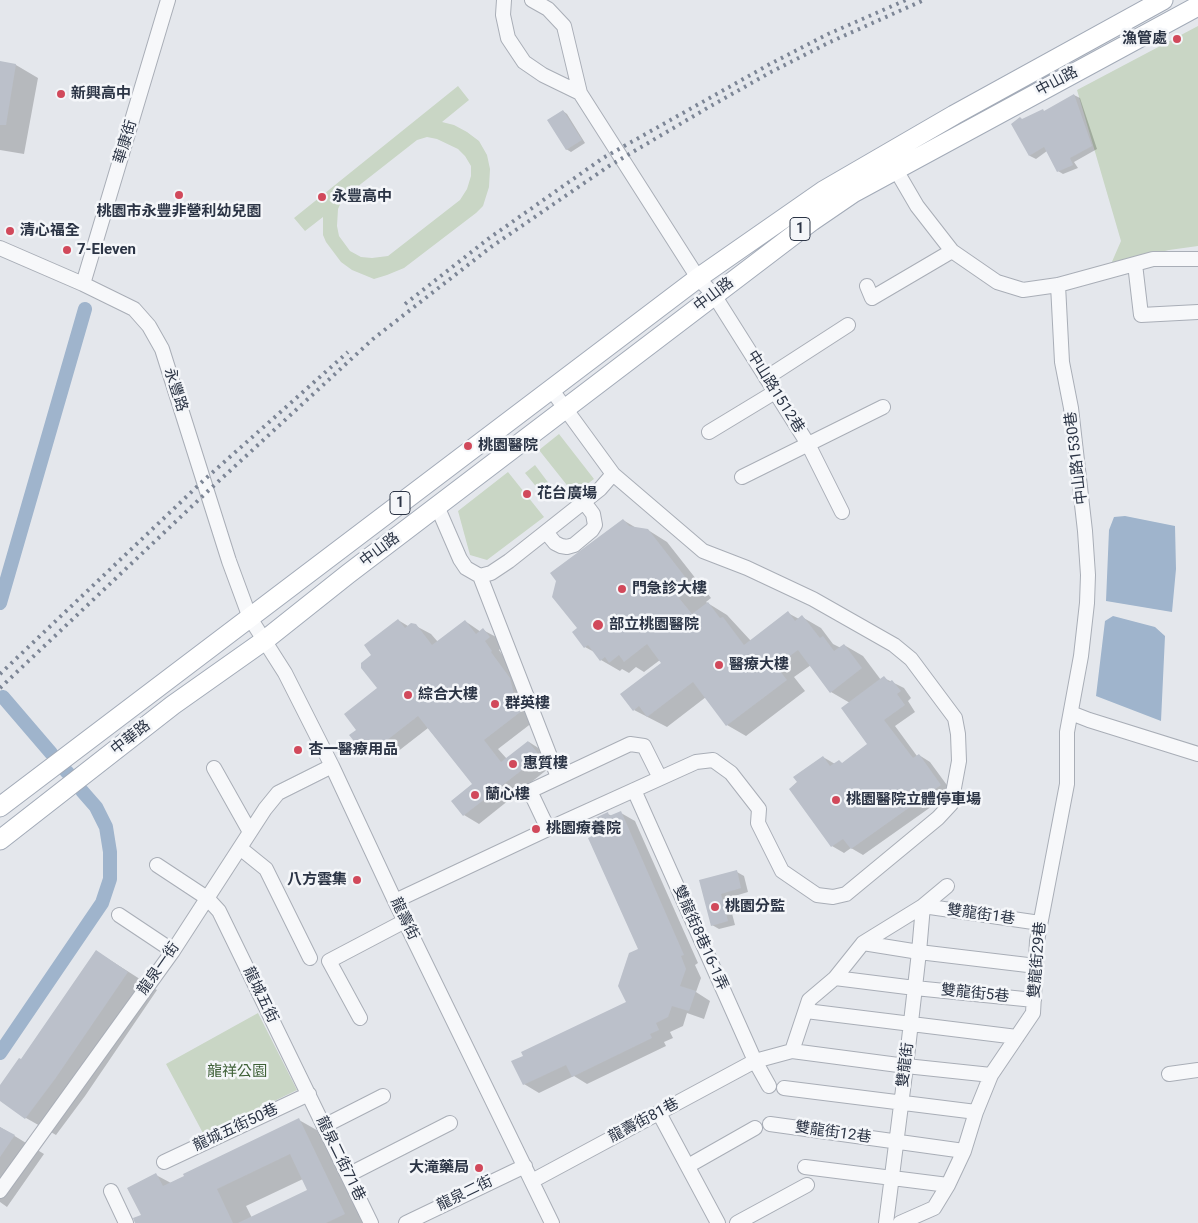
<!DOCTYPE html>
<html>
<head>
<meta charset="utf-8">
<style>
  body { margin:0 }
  canvas { display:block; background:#e4e7ec }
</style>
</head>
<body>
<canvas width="1198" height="1223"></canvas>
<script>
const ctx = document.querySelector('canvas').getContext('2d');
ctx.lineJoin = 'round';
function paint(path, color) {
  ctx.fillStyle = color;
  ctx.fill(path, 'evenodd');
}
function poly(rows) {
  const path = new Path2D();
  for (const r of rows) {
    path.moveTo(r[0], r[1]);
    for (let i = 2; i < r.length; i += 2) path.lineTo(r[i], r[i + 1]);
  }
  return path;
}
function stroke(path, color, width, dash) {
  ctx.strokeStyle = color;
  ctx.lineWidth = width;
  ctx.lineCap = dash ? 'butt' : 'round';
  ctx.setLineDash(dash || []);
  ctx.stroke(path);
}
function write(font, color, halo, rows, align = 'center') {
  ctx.font = font + ' Roboto,"Noto Sans TC",sans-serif';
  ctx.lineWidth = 5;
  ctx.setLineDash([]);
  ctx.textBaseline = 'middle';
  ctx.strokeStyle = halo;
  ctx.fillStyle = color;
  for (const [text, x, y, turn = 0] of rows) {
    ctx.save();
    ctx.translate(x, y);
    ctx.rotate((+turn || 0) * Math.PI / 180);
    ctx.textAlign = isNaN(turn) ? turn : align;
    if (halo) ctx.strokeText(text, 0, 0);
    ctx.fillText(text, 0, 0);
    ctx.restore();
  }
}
paint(poly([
  [1198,26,1198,246,1169,250,1111,264,1121,241,1077,90],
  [458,86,469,100,442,122,454,125,467,132,479,141,487,155,490,169,489,187,483,206,476,213,404,268,387,275,374,279,352,270,341,262,326,242,323,235,323,217,305,231,294,218],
  [427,137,437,139,458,149,465,156,471,166,471,176,467,189,460,200,388,256,372,258,361,257,350,251,339,236,337,226,338,209,343,198,417,140],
  [559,434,594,479,574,494,539,450],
  [535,465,556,493,547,500,525,473],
  [508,472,544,517,487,560,470,555,458,511],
  [258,1013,297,1090,204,1135,166,1064]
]), '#c9d6c5');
paint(poly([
  [1125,516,1175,526,1176,569,1172,612,1106,601,1109,530,1114,517],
  [1113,616,1155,627,1165,636,1161,721,1096,696,1105,621]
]), '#9fb4cc');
paint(poly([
  [0,62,16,65,38,78,24,154,0,150],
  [1074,95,1080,98,1097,149,1074,162,1078,168,1063,174,1058,171,1047,151,1036,159,1030,156,1013,124,1045,112],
  [563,111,567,114,585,143,571,152,566,149],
  [623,520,638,529,648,530,667,542,711,598,706,602,727,615,751,641,788,613,799,619,802,617,821,628,833,644,841,648,844,645,863,656,881,680,884,678,904,688,911,698,908,701,915,712,895,726,917,756,919,755,930,762,952,792,863,855,851,848,844,853,832,846,790,789,823,757,835,764,839,761,843,764,869,745,850,703,831,692,811,665,794,677,805,691,746,736,727,725,706,697,667,727,634,710,663,663,660,660,644,672,636,667,629,673,622,669,620,671,601,660,596,653,585,647,578,629],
  [398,620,408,626,416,626,431,634,438,642,465,621,481,632,483,630,498,638,504,646,499,650,506,660,505,661,525,688,537,719,498,749,507,759,529,742,543,751,554,764,479,824,464,815,474,784,428,728,392,756,374,754,359,745,358,730,379,688,373,655],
  [366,746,383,747,383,750,366,748],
  [621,813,635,821,698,963,695,965,701,978,696,992,710,1001,704,1019,687,1013,683,1026,670,1032,673,1038,664,1042,666,1046,587,1084,574,1076,539,1093,524,1084,628,1002,640,950,601,833,608,814,612,816],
  [737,872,744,876,748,892,728,898,735,925,719,929,712,925,700,881],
  [96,951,157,990,85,1096,56,1135,26,1118,0,1100,0,1087,22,1061],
  [299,1120,329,1137,370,1223,136,1223,142,1215,156,1175,171,1183],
  [303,1179,309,1191,252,1218,246,1206],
  [0,1127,44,1154,7,1207,0,1202]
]), '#0003');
stroke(poly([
  [0,603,85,309],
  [3,697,51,753],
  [66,771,68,773],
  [0,1053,102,903,110,879,110,852,106,827,96,807,82,791]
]), '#9fb4cc', 14);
paint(poly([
  [0,61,16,64,6,125,0,125],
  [1074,94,1092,146,1070,158,1073,165,1057,172,1044,147,1029,156,1011,124,1020,117,1022,119,1043,109,1044,111],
  [563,110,582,140,566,150,547,120],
  [623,519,629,526,648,529,693,587,679,598,692,614,708,602,720,618,723,617,744,645,788,611,795,621,802,615,820,638,823,636,834,651,844,644,862,668,830,693,798,650,776,666,787,680,726,726,693,682,647,717,639,706,633,711,620,694,661,663,647,644,624,662,619,655,609,663,605,657,600,661,588,645,584,648,572,632,577,628,552,597,556,581,550,573],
  [398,619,405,628,411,623,416,624,432,645,465,620,476,634,483,628,490,637,485,641,492,651,491,652,510,678,515,698,523,710,484,740,501,762,528,741,540,756,463,816,451,801,472,784,418,716,377,748,358,746,349,735,356,730,344,714,377,688,361,668,361,663,371,655,364,645],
  [884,676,889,682,892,680,901,691,897,694,905,705,884,720,913,758,919,754,941,785,851,849,843,839,831,847,789,789,797,782,793,777,823,756,830,766,839,760,842,763,867,744,841,708],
  [621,811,684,955,681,956,686,969,680,986,696,991,689,1011,672,1006,668,1017,656,1023,659,1030,650,1034,652,1038,572,1077,566,1065,523,1085,511,1061,523,1056,521,1052,626,1002,618,986,629,953,638,949,588,838,600,832,593,819,608,812,609,816],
  [737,870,741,888,721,894,728,921,711,926,699,880],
  [96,950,128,972,55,1079,25,1119,0,1101,0,1085,19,1058,21,1059],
  [299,1118,345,1214,326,1223,238,1223,307,1190,290,1154,217,1189,233,1223,135,1223,133,1218,141,1215,127,1188,156,1173,163,1186,184,1176,183,1174],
  [0,1127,15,1135,0,1157]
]), '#bbc0ca');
const minor = poly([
  [504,0,503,15,508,38,524,62,543,75,580,93],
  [532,0,548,9,564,26,580,93,698,278,714,295,808,444,842,512],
  [896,170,917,206,952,251,997,282,1023,290,1058,285,1153,259,1198,259],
  [0,248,83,284,134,309,149,326,162,349,229,561,250,618,285,673,332,766,395,901,552,1223],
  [1135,264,1141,315,1198,312],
  [83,284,168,0],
  [867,286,872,298,952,251],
  [766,378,848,325],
  [709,432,775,392],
  [742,477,883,407],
  [437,506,460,559,466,568,480,576,491,573,509,561,600,489,613,474],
  [546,532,555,543,561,546,567,547,574,545,592,530,595,525,593,514,584,502],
  [480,576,558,777],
  [1071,713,1089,720,1198,754],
  [214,768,250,832],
  [634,790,755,1061,769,1086],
  [548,829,530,791,630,744,644,746,660,778],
  [240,848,266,869,310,958],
  [157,865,207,898,219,911,371,1223],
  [395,901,548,829,696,762,713,760,731,773,759,809,758,823,782,871,817,895,833,897,846,894,938,818,951,804,959,761,958,734,955,718,911,659,894,645,813,599,747,568,703,551,613,474,551,389],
  [119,915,173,951],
  [863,943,919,952,1036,966],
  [835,978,915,988,1034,1000],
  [806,1011,1017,1037],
  [360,1018,329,961,405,921],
  [792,1051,906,1066,991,1075],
  [1169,1074,1198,1070],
  [784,1088,976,1112],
  [659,1113,718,1223],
  [770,1124,964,1151],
  [324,1126,383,1096],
  [164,1162,309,1094],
  [688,1166,755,1128],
  [805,1167,948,1185],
  [348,1175,450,1123],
  [532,1181,755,1061,792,1051,809,1000,835,978,863,943,923,906,947,886],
  [0,1191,173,951,265,809,278,793,332,766],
  [111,1191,126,1223],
  [406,1223,525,1166],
  [737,1223,807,1185],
  [886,1223,906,1066,919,952,923,906,1040,923],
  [900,1223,934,1208,948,1185,964,1151,976,1112,991,1075,1033,1013,1037,941,1067,784,1067,732,1081,656,1087,603,1088,575,1085,531,1071,408,1062,362,1058,285]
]);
const major = poly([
  [0,807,698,278,823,191,954,115,1163,0],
  [0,840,173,705,265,640,348,574,812,221,853,193,1198,6]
]);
stroke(minor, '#a9aeb7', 16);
stroke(major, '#a3abb8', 21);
stroke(minor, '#f7f8fa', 14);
stroke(major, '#fff', 19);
stroke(poly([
  [405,304,488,239,603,158,770,64,828,34,906,0],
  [0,674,204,480,348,352],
  [0,688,208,491,373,339,491,247,609,166,709,107,771,72,830,42,924,0]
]), '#7d8696', 4, [2.5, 5]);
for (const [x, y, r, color] of [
  [1177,39,5,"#d1495b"],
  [61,94,5,"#d1495b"],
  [179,195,5,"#d1495b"],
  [322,197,5,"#d1495b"],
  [10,231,5,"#d1495b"],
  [67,250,5,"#d1495b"],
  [468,446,5,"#d1495b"],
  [527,494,5,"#d1495b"],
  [622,589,5,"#d1495b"],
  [598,625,6,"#d1495b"],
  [719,665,5,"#d1495b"],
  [408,695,5,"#d1495b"],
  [495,704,5,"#d1495b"],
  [298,750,5,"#d1495b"],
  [513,764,5,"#d1495b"],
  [475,795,5,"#d1495b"],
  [836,800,5,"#d1495b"],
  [536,829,5,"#d1495b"],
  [357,880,5,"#d1495b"],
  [715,907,5,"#d1495b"],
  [479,1168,5,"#d1495b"]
]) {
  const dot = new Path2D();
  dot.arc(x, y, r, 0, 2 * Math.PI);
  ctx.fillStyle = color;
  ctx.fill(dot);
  stroke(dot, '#f4f6f9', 2);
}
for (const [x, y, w] of [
  [800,229,20],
  [400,503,20]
]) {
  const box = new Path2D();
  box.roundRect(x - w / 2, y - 11.5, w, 23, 4);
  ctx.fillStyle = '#f4f6f9';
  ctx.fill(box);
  stroke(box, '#2b3445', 1);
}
write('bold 14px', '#2b3445', null, [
  ["1",800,229],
  ["1",400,503]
]);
write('bold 15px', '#2b3445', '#f4f6f9', [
  ["漁管處",1167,39,"right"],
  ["新興高中",71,94],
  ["永豐高中",332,197],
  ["桃園市永豐非營利幼兒園",179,212,"center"],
  ["清心福全",20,231],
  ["7-Eleven",77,250],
  ["桃園醫院",478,446],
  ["花台廣場",537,494],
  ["門急診大樓",632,589],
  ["部立桃園醫院",609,625],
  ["醫療大樓",729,665],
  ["綜合大樓",418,695],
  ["群英樓",505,704],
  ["杏一醫療用品",308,750],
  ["惠質樓",523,764],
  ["蘭心樓",485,795],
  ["桃園醫院立體停車場",846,800],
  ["桃園療養院",546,829],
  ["八方雲集",347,880,"right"],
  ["桃園分監",725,907],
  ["大滝藥局",469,1168,"right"]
], 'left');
write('15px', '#2b3445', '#f4f6f9', [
  ["中山路",1057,82,-28],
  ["華康街",126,142,-73],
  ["中山路",714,295,-37],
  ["永豐路",175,390,72],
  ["中山路1512巷",775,392,58],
  ["中山路1530巷",1077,458,-97],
  ["中山路",380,550,-37],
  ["中華路",131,738,-38],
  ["雙龍街1巷",981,915,8],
  ["龍壽街",404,919,64],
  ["雙龍街8巷16-1弄",700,938,66],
  ["雙龍街29巷",1038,960,-85],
  ["龍泉一街",159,969,-55],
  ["雙龍街5巷",975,994,6],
  ["龍城五街",260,995,64],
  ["雙龍街",906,1065,-83],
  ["龍壽街81巷",644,1121,-28],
  ["龍城五街50巷",236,1128,-25],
  ["雙龍街12巷",833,1133,8],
  ["龍泉二街71巷",340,1159,64],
  ["龍泉二街",465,1194,-26]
]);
write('15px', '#3f6138', '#f4f6f9', [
  ["龍祥公園",237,1072]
]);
</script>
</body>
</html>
